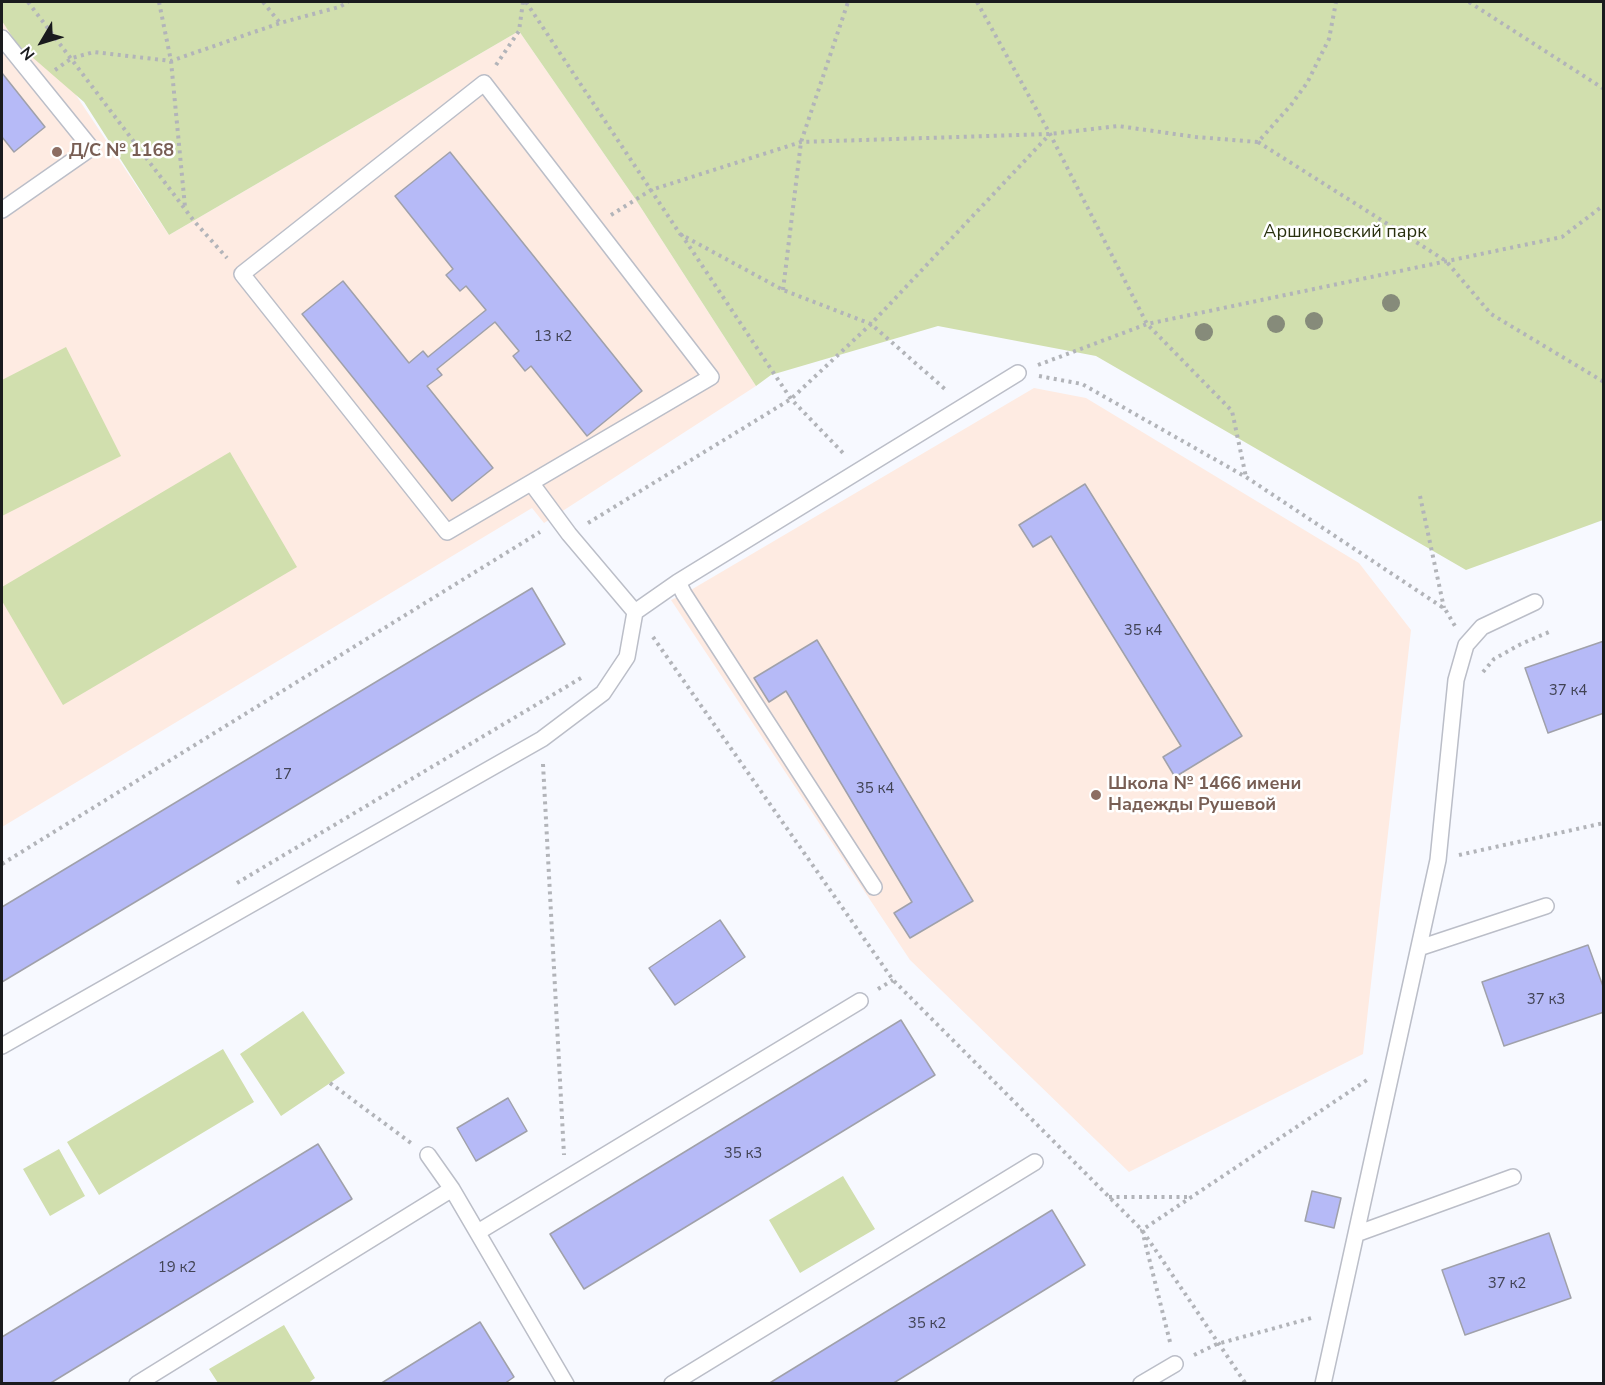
<!DOCTYPE html>
<html>
<head>
<meta charset="utf-8">
<style>
  body { margin:0 }
  #map { position:relative; width:1605px; height:1385px; overflow:hidden; background:#f7f9ff; font-family:"Nunito Sans",sans-serif }
  canvas { display:block }
  .frame { position:absolute; inset:0; border:3px solid #1a1b1e; pointer-events:none }
  .north { position:absolute; left:12px; top:12px; width:60px; height:60px; -webkit-text-stroke:4px #fff; paint-order:stroke; rotate:232deg; font-size:16px; font-weight:700; line-height:24px; text-align:center; color:#1a1b1e }
  .north::after { content:''; display:block; margin:auto; width:21px; height:27px; background:#1a1b1e; clip-path:polygon(50% 0,100% 100%,50% 72%,0 100%) }
</style>
</head>
<body>
<div id="map">
<canvas width="1605" height="1385"></canvas>
<div class="frame"></div>
<div class="north">N</div>
</div>
<script>
const ctx = document.querySelector('canvas').getContext('2d');
ctx.lineJoin = 'round';
function paint(path, color) {
  ctx.fillStyle = color;
  ctx.fill(path, 'evenodd');
}
function poly(rows) {
  const path = new Path2D();
  for (const r of rows) {
    path.moveTo(r[0], r[1]);
    for (let i = 2; i < r.length; i += 2) path.lineTo(r[i], r[i + 1]);
  }
  return path;
}
function stroke(path, color, width, dash) {
  ctx.strokeStyle = color;
  ctx.lineWidth = width;
  ctx.lineCap = dash ? 'butt' : 'round';
  ctx.setLineDash(dash || []);
  ctx.stroke(path);
}
function write(font, color, halo, rows, align = 'center') {
  ctx.font = font + ' "Nunito Sans",sans-serif';
  ctx.lineWidth = 5;
  ctx.setLineDash([]);
  ctx.textBaseline = 'middle';
  ctx.strokeStyle = halo;
  ctx.fillStyle = color;
  for (const [text, x, y, turn = 0] of rows) {
    ctx.save();
    ctx.translate(x, y);
    ctx.rotate((+turn || 0) * Math.PI / 180);
    ctx.textAlign = isNaN(turn) ? turn : align;
    if (halo) ctx.strokeText(text, 0, 0);
    ctx.fillText(text, 0, 0);
    ctx.restore();
  }
}
paint(poly([
  [2,2,58,68,169,235,519,31,636,200,756,386,544,523,532,508,2,827],
  [1034,388,1086,398,1359,563,1411,630,1363,1054,1129,1172,910,960,671,600,684,594]
]), '#feebe2');
paint(poly([
  [2,2,1603,2,1603,520,1466,570,1096,356,938,326,771,375,756,386,636,200,519,31,169,235,84,102,17,44,2,21],
  [66,347,121,456,2,516,2,380],
  [230,452,297,567,63,705,2,601,2,587],
  [303,1011,345,1073,281,1116,240,1054],
  [223,1049,254,1102,99,1195,67,1142],
  [59,1149,85,1196,50,1216,23,1169],
  [843,1176,875,1229,800,1273,769,1220],
  [284,1325,315,1378,307,1384,218,1383,209,1369]
]), '#d1dfae');
const building = poly([
  [2,73,45,127,14,152,2,137,2,73],
  [450,152,642,391,587,436,531,366,525,371,513,356,519,351,495,322,437,369,442,375,427,386,493,468,452,501,302,314,343,281,409,363,423,351,428,357,486,310,466,286,460,291,446,275,453,269,395,196,450,152],
  [1085,484,1242,736,1175,777,1163,757,1181,746,1051,536,1033,547,1019,525,1085,484],
  [532,588,565,644,2,982,2,907,532,588],
  [817,640,973,901,910,938,894,913,912,902,786,691,769,702,754,678,817,640],
  [1604,641,1604,713,1548,733,1525,668,1604,641],
  [720,920,745,957,675,1005,649,968,720,920],
  [1588,945,1604,989,1604,1012,1504,1046,1482,982,1588,945],
  [901,1020,935,1075,584,1289,550,1234,901,1020],
  [508,1098,527,1131,476,1161,457,1128,508,1098],
  [318,1144,352,1199,49,1384,2,1384,2,1337,318,1144],
  [1312,1191,1341,1198,1334,1228,1305,1221,1312,1191],
  [1052,1210,1085,1265,892,1384,768,1384,1052,1210],
  [1549,1233,1571,1298,1465,1335,1442,1270,1549,1233],
  [480,1322,514,1377,504,1384,380,1384,480,1322]
]);
paint(building, '#b6baf7');
stroke(building, '#a0a1aa', 1.5);
const service = poly([
  [2,38,91,148,2,210],
  [484,83,711,377,447,532,242,274,484,83],
  [532,484,569,534,635,612],
  [678,582,684,594,874,887],
  [1419,948,1546,906],
  [2,1046,542,739,603,693,627,657,635,612,678,582,1018,373],
  [428,1155,452,1189,566,1384],
  [478,1232,860,1001],
  [1356,1234,1513,1177],
  [137,1384,452,1189],
  [672,1384,1035,1162],
  [1141,1384,1175,1364],
  [1323,1384,1438,860,1456,680,1466,645,1482,627,1535,602]
]);
stroke(service, '#bbbec8', 18);
stroke(poly([
  [28,2,194,221,227,258],
  [159,2,171,61,185,207],
  [263,2,280,23],
  [526,2,680,234,783,290,871,324,946,390],
  [977,2,1050,134,1147,324,1232,411,1246,477],
  [1469,2,1604,89],
  [496,65,519,31,523,2],
  [55,70,72,58,94,52,171,61,280,23,339,7,348,2],
  [1258,142,1446,261,1491,314,1604,382],
  [611,215,651,190,801,142,1050,134,1118,126,1196,137,1258,142,1291,105,1307,83,1329,39,1336,2],
  [681,234,791,399,844,454],
  [783,290,801,142,848,2],
  [1038,365,1147,324,1562,237,1604,205],
  [1039,376,1082,384,1246,477,1445,609,1455,626],
  [1420,496,1444,608],
  [588,523,791,399,871,324,1049,135],
  [653,637,893,980,1142,1230,1246,1384],
  [1483,672,1494,659,1521,644,1549,632],
  [543,764,564,1155],
  [1459,855,1604,823],
  [2,864,540,532],
  [237,883,581,678],
  [878,989,893,980],
  [330,1083,411,1143],
  [1109,1197,1192,1197],
  [1170,1342,1142,1230,1367,1080],
  [1194,1355,1217,1344,1315,1317]
]), '#b2b4b9', 4, [3, 4.5]);
stroke(service, '#fff', 15);
ctx.fillStyle = '#868b7a';
for (const [x, y] of [
  [1391,303],
  [1314,321],
  [1276,324],
  [1204,332]
]) {
  ctx.beginPath();
  ctx.arc(x, y, 9, 0, 2 * Math.PI);
  ctx.fill();
}
for (const [x, y, r, color] of [
  [57,152,6,"#8d6e63"],
  [1096,795,6,"#8d6e63"]
]) {
  const dot = new Path2D();
  dot.arc(x, y, r, 0, 2 * Math.PI);
  ctx.fillStyle = color;
  ctx.fill(dot);
  stroke(dot, '#fff', 2);
}
write('15px', '#414354', null, [
  ["13 к2",553,337],
  ["35 к4",1143,631],
  ["37 к4",1568,691],
  ["17",283,775],
  ["35 к4",875,789],
  ["37 к3",1546,1000],
  ["35 к3",743,1154],
  ["19 к2",177,1268],
  ["37 к2",1507,1284],
  ["35 к2",927,1324]
]);
write('bold 18px', '#785e54', '#fff', [
  ["Д/C № 1168",69,152],
  ["Школа № 1466 имени",1108,785],
  ["Надежды Рушевой",1108,806]
], 'left');
write('18px', '#29310e', '#fff', [
  ["Аршиновский парк",1345,233]
]);
</script>
</body>
</html>
